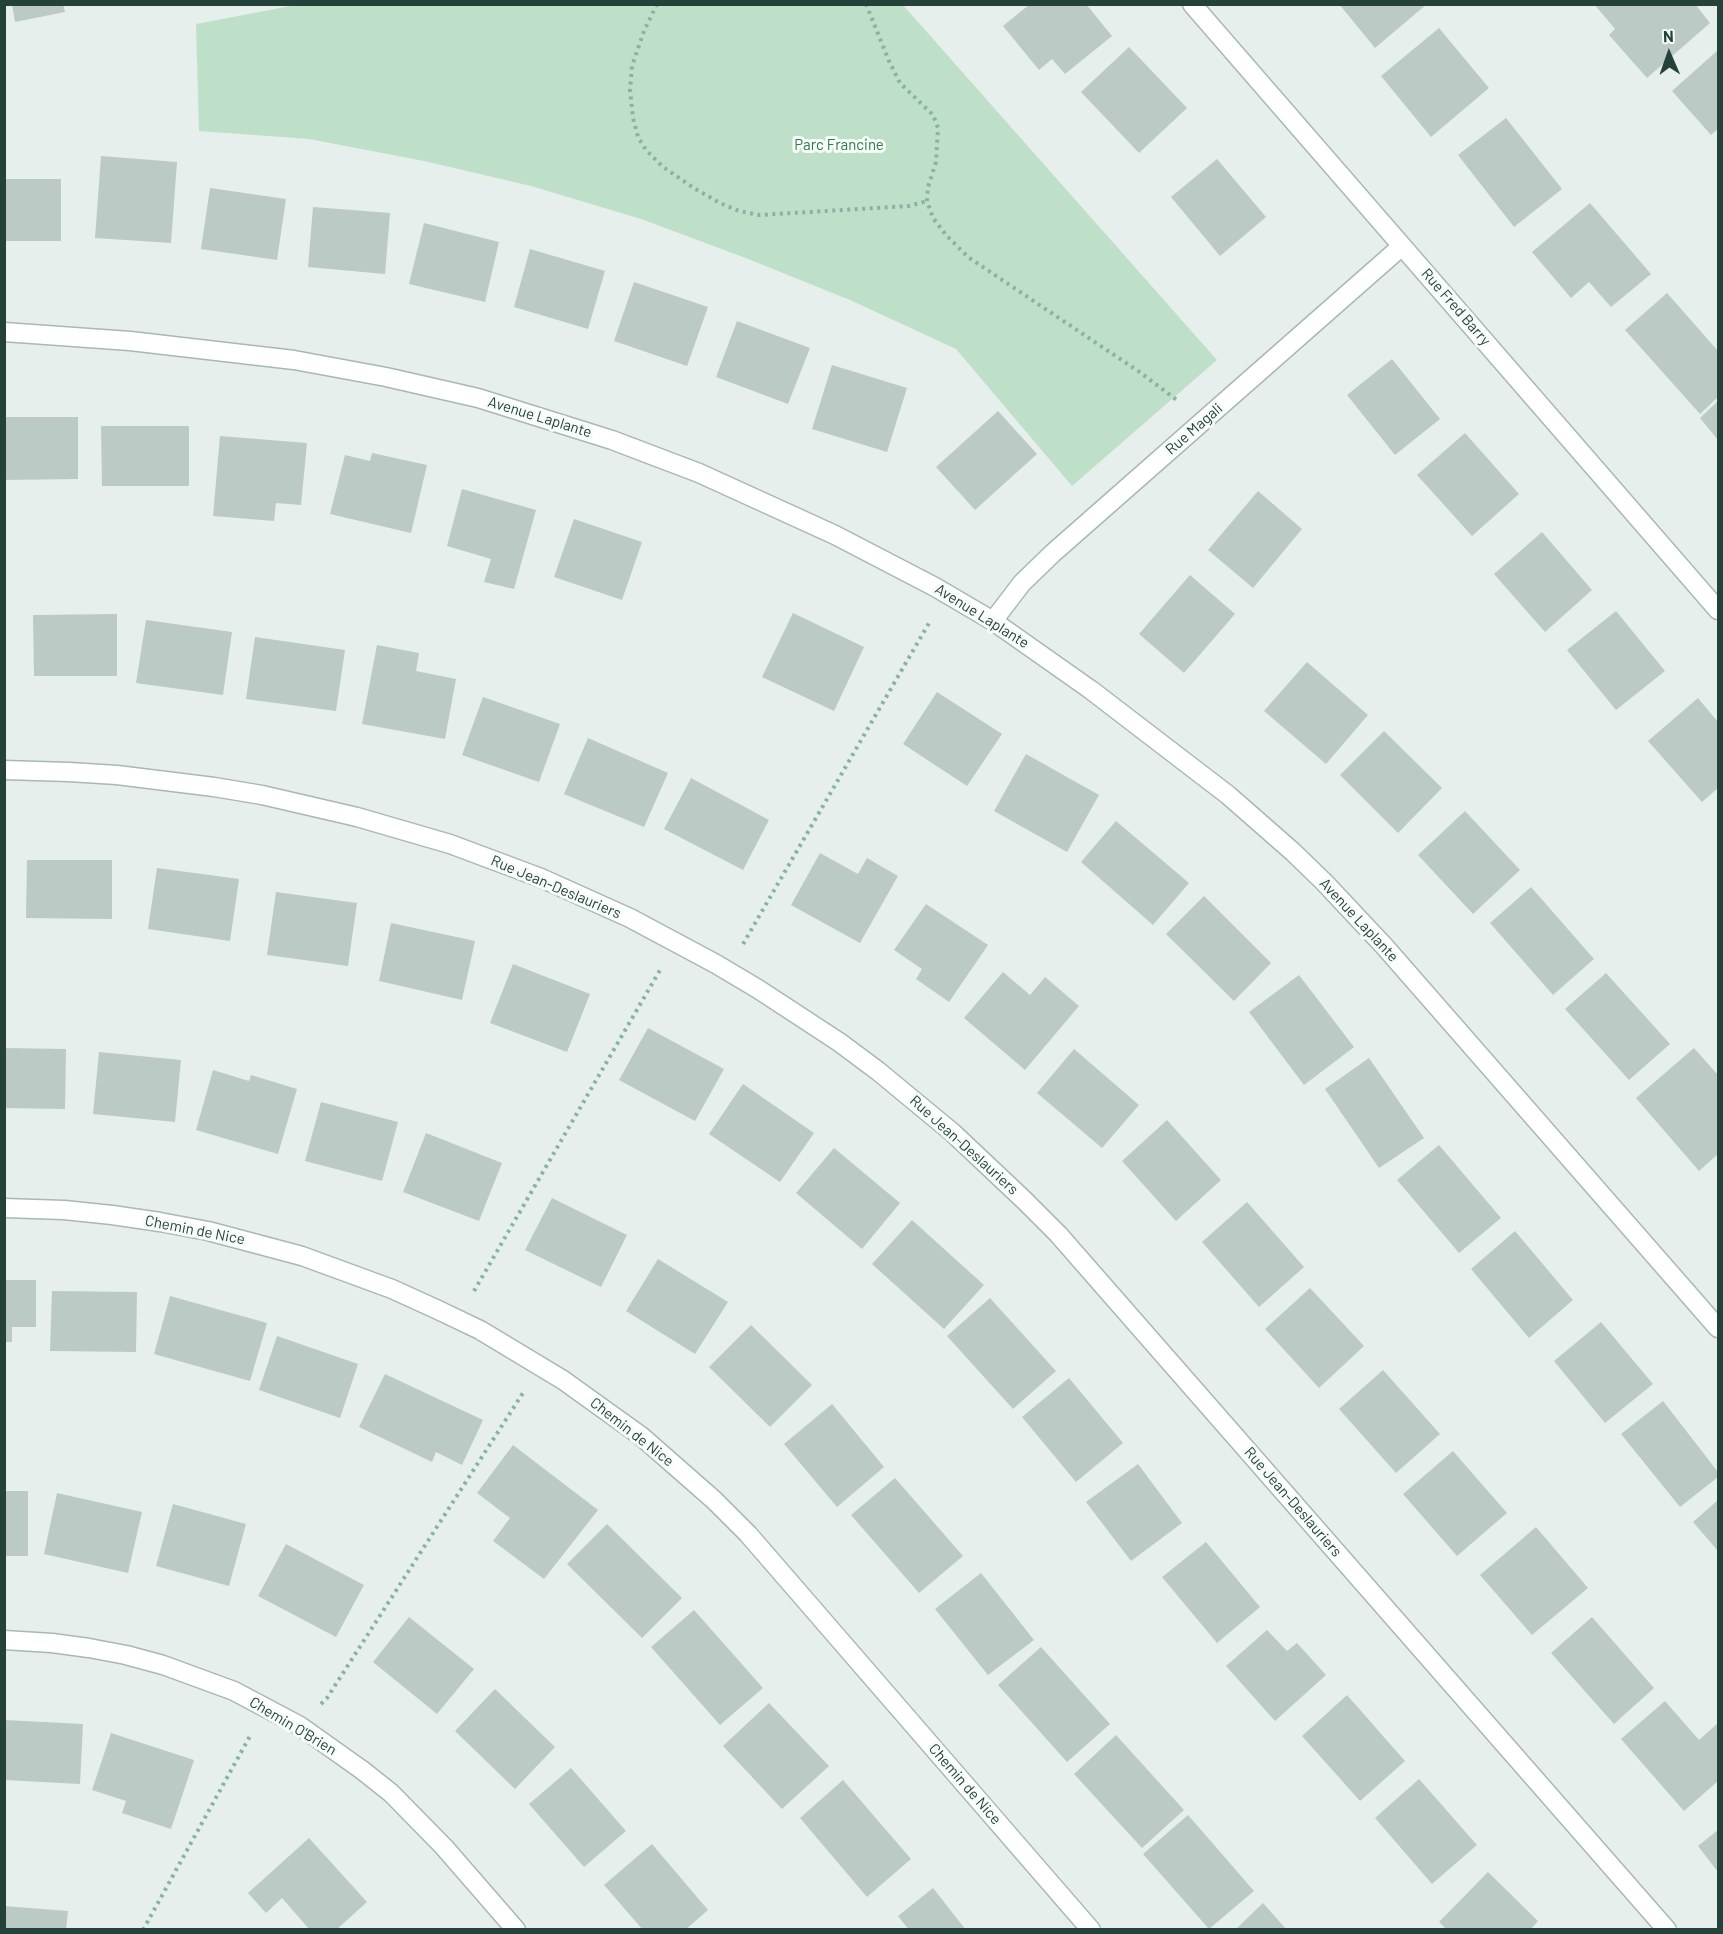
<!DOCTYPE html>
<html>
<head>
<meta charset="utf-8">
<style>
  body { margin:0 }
  #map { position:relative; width:1723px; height:1934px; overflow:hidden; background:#e6efeb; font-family:Barlow,sans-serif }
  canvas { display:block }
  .frame { position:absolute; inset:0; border:6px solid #24423a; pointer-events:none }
  .north { position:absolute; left:1639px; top:24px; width:60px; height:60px; -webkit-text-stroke:4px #f7fbf9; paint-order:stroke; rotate:358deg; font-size:16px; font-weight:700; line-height:24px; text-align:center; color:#24423a }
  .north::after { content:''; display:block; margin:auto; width:21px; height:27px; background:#24423a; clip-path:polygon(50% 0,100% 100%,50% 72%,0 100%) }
</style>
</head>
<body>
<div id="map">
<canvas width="1723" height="1934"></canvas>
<div class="frame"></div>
<div class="north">N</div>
</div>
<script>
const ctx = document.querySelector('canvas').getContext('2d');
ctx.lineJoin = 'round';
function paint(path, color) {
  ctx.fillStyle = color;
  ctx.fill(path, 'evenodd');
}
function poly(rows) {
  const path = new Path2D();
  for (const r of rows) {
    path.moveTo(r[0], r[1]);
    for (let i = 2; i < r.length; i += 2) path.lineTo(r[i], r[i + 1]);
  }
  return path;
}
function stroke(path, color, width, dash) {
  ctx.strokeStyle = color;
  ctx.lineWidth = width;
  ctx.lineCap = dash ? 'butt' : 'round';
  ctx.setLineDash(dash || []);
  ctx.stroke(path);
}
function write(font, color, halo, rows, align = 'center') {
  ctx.font = font + ' Barlow,sans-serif';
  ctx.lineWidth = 6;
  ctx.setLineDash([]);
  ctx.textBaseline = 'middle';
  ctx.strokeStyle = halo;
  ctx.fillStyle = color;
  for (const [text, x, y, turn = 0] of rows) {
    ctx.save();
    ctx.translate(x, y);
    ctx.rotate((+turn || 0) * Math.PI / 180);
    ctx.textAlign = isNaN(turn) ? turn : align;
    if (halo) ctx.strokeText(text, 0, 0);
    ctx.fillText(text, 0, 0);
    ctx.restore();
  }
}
paint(poly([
  [301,4,903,5,1217,360,1072,486,956,349,850,300,743,257,641,219,531,186,424,161,309,139,199,131,196,24]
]), '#bfe0c8');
paint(poly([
  [12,4,63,4,65,12,15,22],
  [1030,4,1086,4,1112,36,1065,74,1052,59,1039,70,1003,26],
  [1339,4,1427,4,1375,48],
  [1594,4,1695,4,1710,23,1647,78,1609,35,1615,29],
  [1439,28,1489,88,1431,137,1381,76],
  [1129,47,1187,108,1139,153,1081,92],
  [1718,50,1718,129,1711,135,1672,91],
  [1506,118,1562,189,1514,227,1458,155],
  [101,156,177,162,171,243,95,238],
  [1217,159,1266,217,1220,256,1171,197],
  [4,179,61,179,61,241,4,241],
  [210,188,286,199,277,260,201,249],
  [1590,203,1651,274,1611,307,1589,282,1571,298,1532,252],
  [313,207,390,213,385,274,308,267],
  [424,223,499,242,485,302,409,284],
  [530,249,605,271,588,329,514,307],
  [634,282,708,307,687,366,614,341],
  [1667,293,1718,351,1718,397,1700,414,1625,330],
  [737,321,810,348,788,404,716,377],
  [1392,359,1440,419,1395,455,1347,395],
  [832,365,907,388,887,452,812,429],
  [1718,401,1718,440,1700,418],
  [998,411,1037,454,975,510,936,467],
  [4,417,78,417,78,479,4,480],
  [101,426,189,426,189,486,102,486],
  [1465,433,1519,494,1472,536,1417,475],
  [220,436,307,443,301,505,276,503,274,521,213,516],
  [372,453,427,465,411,533,330,514,345,455,370,461],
  [462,489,536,510,514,589,484,582,491,559,447,546],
  [1258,491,1302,529,1253,588,1208,550],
  [574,519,642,542,622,600,554,577],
  [1542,532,1592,590,1545,632,1494,574],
  [1190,575,1235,614,1184,673,1139,634],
  [1616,611,1665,671,1616,710,1567,650],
  [793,613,864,647,834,711,762,677],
  [117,614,117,676,34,676,33,615],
  [146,620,232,632,223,695,136,683],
  [255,637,345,650,336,711,246,699],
  [377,645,419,653,416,671,456,679,445,739,362,724],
  [1307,662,1368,715,1326,764,1264,711],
  [937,692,1002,734,967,786,903,744],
  [483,697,560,724,539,782,462,755],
  [1698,698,1718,722,1718,788,1702,802,1648,741],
  [1384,731,1442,788,1398,833,1340,775],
  [588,738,668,773,644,827,564,794],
  [1026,754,1099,795,1067,852,994,811],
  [691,778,769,820,743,870,664,829],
  [1465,811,1520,870,1473,914,1418,855],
  [1116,821,1189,883,1153,925,1081,862],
  [820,853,858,874,867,858,898,876,860,943,791,905],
  [27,860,112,860,112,919,26,918],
  [157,868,239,879,230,941,148,929],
  [1531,887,1594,959,1553,995,1490,923],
  [276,892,357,903,348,966,267,955],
  [1204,896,1271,963,1234,1001,1166,934],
  [926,904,988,945,949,1002,916,979,922,969,894,950],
  [391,923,475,941,462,1000,379,981],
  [513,964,590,994,567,1052,490,1023],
  [1003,972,1030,995,1045,977,1079,1006,1025,1070,964,1018],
  [1606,973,1670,1044,1629,1080,1565,1009],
  [1299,975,1354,1047,1304,1085,1249,1012],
  [648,1028,724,1069,695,1121,619,1080],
  [4,1048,66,1049,65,1109,4,1108],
  [1694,1048,1718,1075,1718,1154,1699,1171,1636,1098],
  [1074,1049,1139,1105,1102,1148,1037,1093],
  [99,1052,181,1060,175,1122,93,1114],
  [1369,1058,1424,1138,1379,1168,1325,1089],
  [213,1070,249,1081,251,1075,297,1089,278,1154,196,1130],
  [743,1084,814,1133,780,1182,709,1134],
  [321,1102,398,1122,382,1181,305,1161],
  [1167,1120,1221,1180,1176,1221,1122,1161],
  [426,1133,502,1163,479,1221,403,1192],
  [1439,1145,1501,1218,1459,1253,1397,1180],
  [834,1148,900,1203,862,1249,796,1193],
  [552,1198,627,1235,601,1287,525,1250],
  [1247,1202,1304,1267,1259,1307,1202,1242],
  [912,1220,984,1285,944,1329,872,1264],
  [1515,1231,1573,1300,1529,1338,1471,1269],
  [658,1259,728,1302,695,1354,626,1311],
  [4,1280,36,1280,36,1327,12,1327,12,1342,4,1342],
  [1310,1288,1364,1346,1319,1388,1265,1329],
  [52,1291,137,1292,136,1352,50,1351],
  [170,1296,267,1323,250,1381,154,1354],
  [990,1298,1056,1371,1013,1409,947,1336],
  [1601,1322,1653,1384,1605,1423,1554,1361],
  [751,1325,812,1385,770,1427,709,1367],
  [277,1336,358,1364,340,1418,259,1390],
  [1383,1370,1440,1434,1396,1473,1339,1409],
  [385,1374,483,1420,462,1465,436,1452,432,1462,359,1427],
  [1069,1378,1123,1443,1076,1482,1022,1417],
  [1663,1401,1718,1472,1718,1477,1680,1507,1621,1434],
  [832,1404,884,1467,837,1507,784,1444],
  [513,1445,598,1510,544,1579,493,1541,510,1518,477,1493],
  [1453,1451,1507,1513,1457,1556,1403,1494],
  [1138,1464,1182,1523,1131,1561,1086,1502],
  [895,1478,963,1556,919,1593,851,1515],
  [4,1491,28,1491,28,1556,4,1556],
  [57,1493,142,1512,128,1573,44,1554],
  [1718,1500,1718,1551,1693,1522],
  [173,1504,246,1524,229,1586,156,1566],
  [607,1524,682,1598,642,1638,567,1564],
  [1536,1527,1588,1588,1532,1635,1480,1575],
  [1206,1542,1260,1607,1217,1643,1162,1577],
  [286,1544,364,1585,336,1637,258,1596],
  [981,1573,1034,1640,988,1675,935,1609],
  [694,1610,763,1688,720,1725,651,1647],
  [409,1617,474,1669,437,1714,373,1662],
  [1592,1617,1654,1688,1614,1724,1551,1653],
  [1267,1630,1287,1651,1297,1643,1326,1675,1275,1721,1226,1666],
  [1041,1647,1110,1724,1067,1762,998,1685],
  [495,1689,555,1747,515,1789,455,1731],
  [1347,1695,1405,1761,1360,1801,1302,1736],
  [1665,1701,1699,1740,1718,1723,1718,1781,1684,1811,1621,1739],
  [769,1703,829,1766,782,1809,723,1746],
  [4,1720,83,1724,80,1784,4,1780],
  [111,1733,194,1760,171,1829,122,1813,126,1801,92,1790],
  [1116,1735,1184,1810,1142,1848,1074,1774],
  [571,1768,626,1831,584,1867,529,1804],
  [1419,1779,1477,1845,1432,1884,1375,1818],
  [843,1780,911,1859,867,1897,800,1818],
  [1188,1815,1254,1891,1209,1929,1143,1854],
  [1718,1830,1718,1872,1698,1846],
  [309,1838,367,1902,336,1930,310,1930,282,1898,266,1913,248,1893],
  [652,1844,708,1910,685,1930,643,1930,604,1885],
  [1488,1872,1538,1921,1530,1930,1447,1930,1439,1922],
  [933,1888,966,1930,909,1930,898,1916],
  [1263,1903,1287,1930,1235,1930],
  [4,1906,68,1911,66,1930,4,1930]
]), '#bbcac4');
const minor = poly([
  [1192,4,1718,610],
  [4,332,130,341,294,360,386,377,478,398,612,440,699,473,835,535,935,587,993,621,1091,690,1228,795,1293,852,1324,882,1385,947,1718,1328],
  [993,621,1022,583,1053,553,1402,246],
  [4,770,69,772,117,775,214,787,262,795,357,817,450,844,541,878,630,918,716,964,758,989,839,1042,878,1071,953,1133,1024,1200,1058,1234,1667,1930],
  [4,1208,64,1210,112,1215,160,1222,208,1231,302,1256,392,1289,436,1309,480,1330,563,1380,641,1436,714,1500,748,1534,1091,1930],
  [4,1640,52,1643,89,1648,126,1655,163,1665,234,1691,300,1726,362,1770,391,1793,444,1847,516,1930]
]);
stroke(minor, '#a8b8b2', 21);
stroke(poly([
  [657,4,644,31,632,66,630,90,633,118,638,137,646,150,663,167,694,188,720,203,739,211,759,215,909,206,927,201],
  [866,4,889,61,900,83,933,115,938,128,936,162,928,187,927,201,933,218,946,235,968,257,1141,373,1178,401],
  [743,944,929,623],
  [474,1291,660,970],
  [321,1704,327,1698,523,1393],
  [143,1930,250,1736]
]), '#86b3a5', 4, [3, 4.5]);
stroke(minor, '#fff', 18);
write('15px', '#2d7a4b', '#f7fbf9', [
  ["Parc Francine",839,145]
]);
write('15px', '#24423a', '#f7fbf9', [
  ["Rue Fred Barry",1456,307,49],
  ["Avenue Laplante",540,417,17],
  ["Rue Magali",1194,429,-41],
  ["Avenue Laplante",982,616,32],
  ["Rue Jean-Deslauriers",556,887,23],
  ["Avenue Laplante",1359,920,47],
  ["Rue Jean-Deslauriers",964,1145,42],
  ["Chemin de Nice",195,1230,11],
  ["Chemin de Nice",632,1432,38],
  ["Rue Jean-Deslauriers",1293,1502,49],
  ["Chemin O'Brien",293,1726,31],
  ["Chemin de Nice",965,1784,49]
]);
</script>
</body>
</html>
